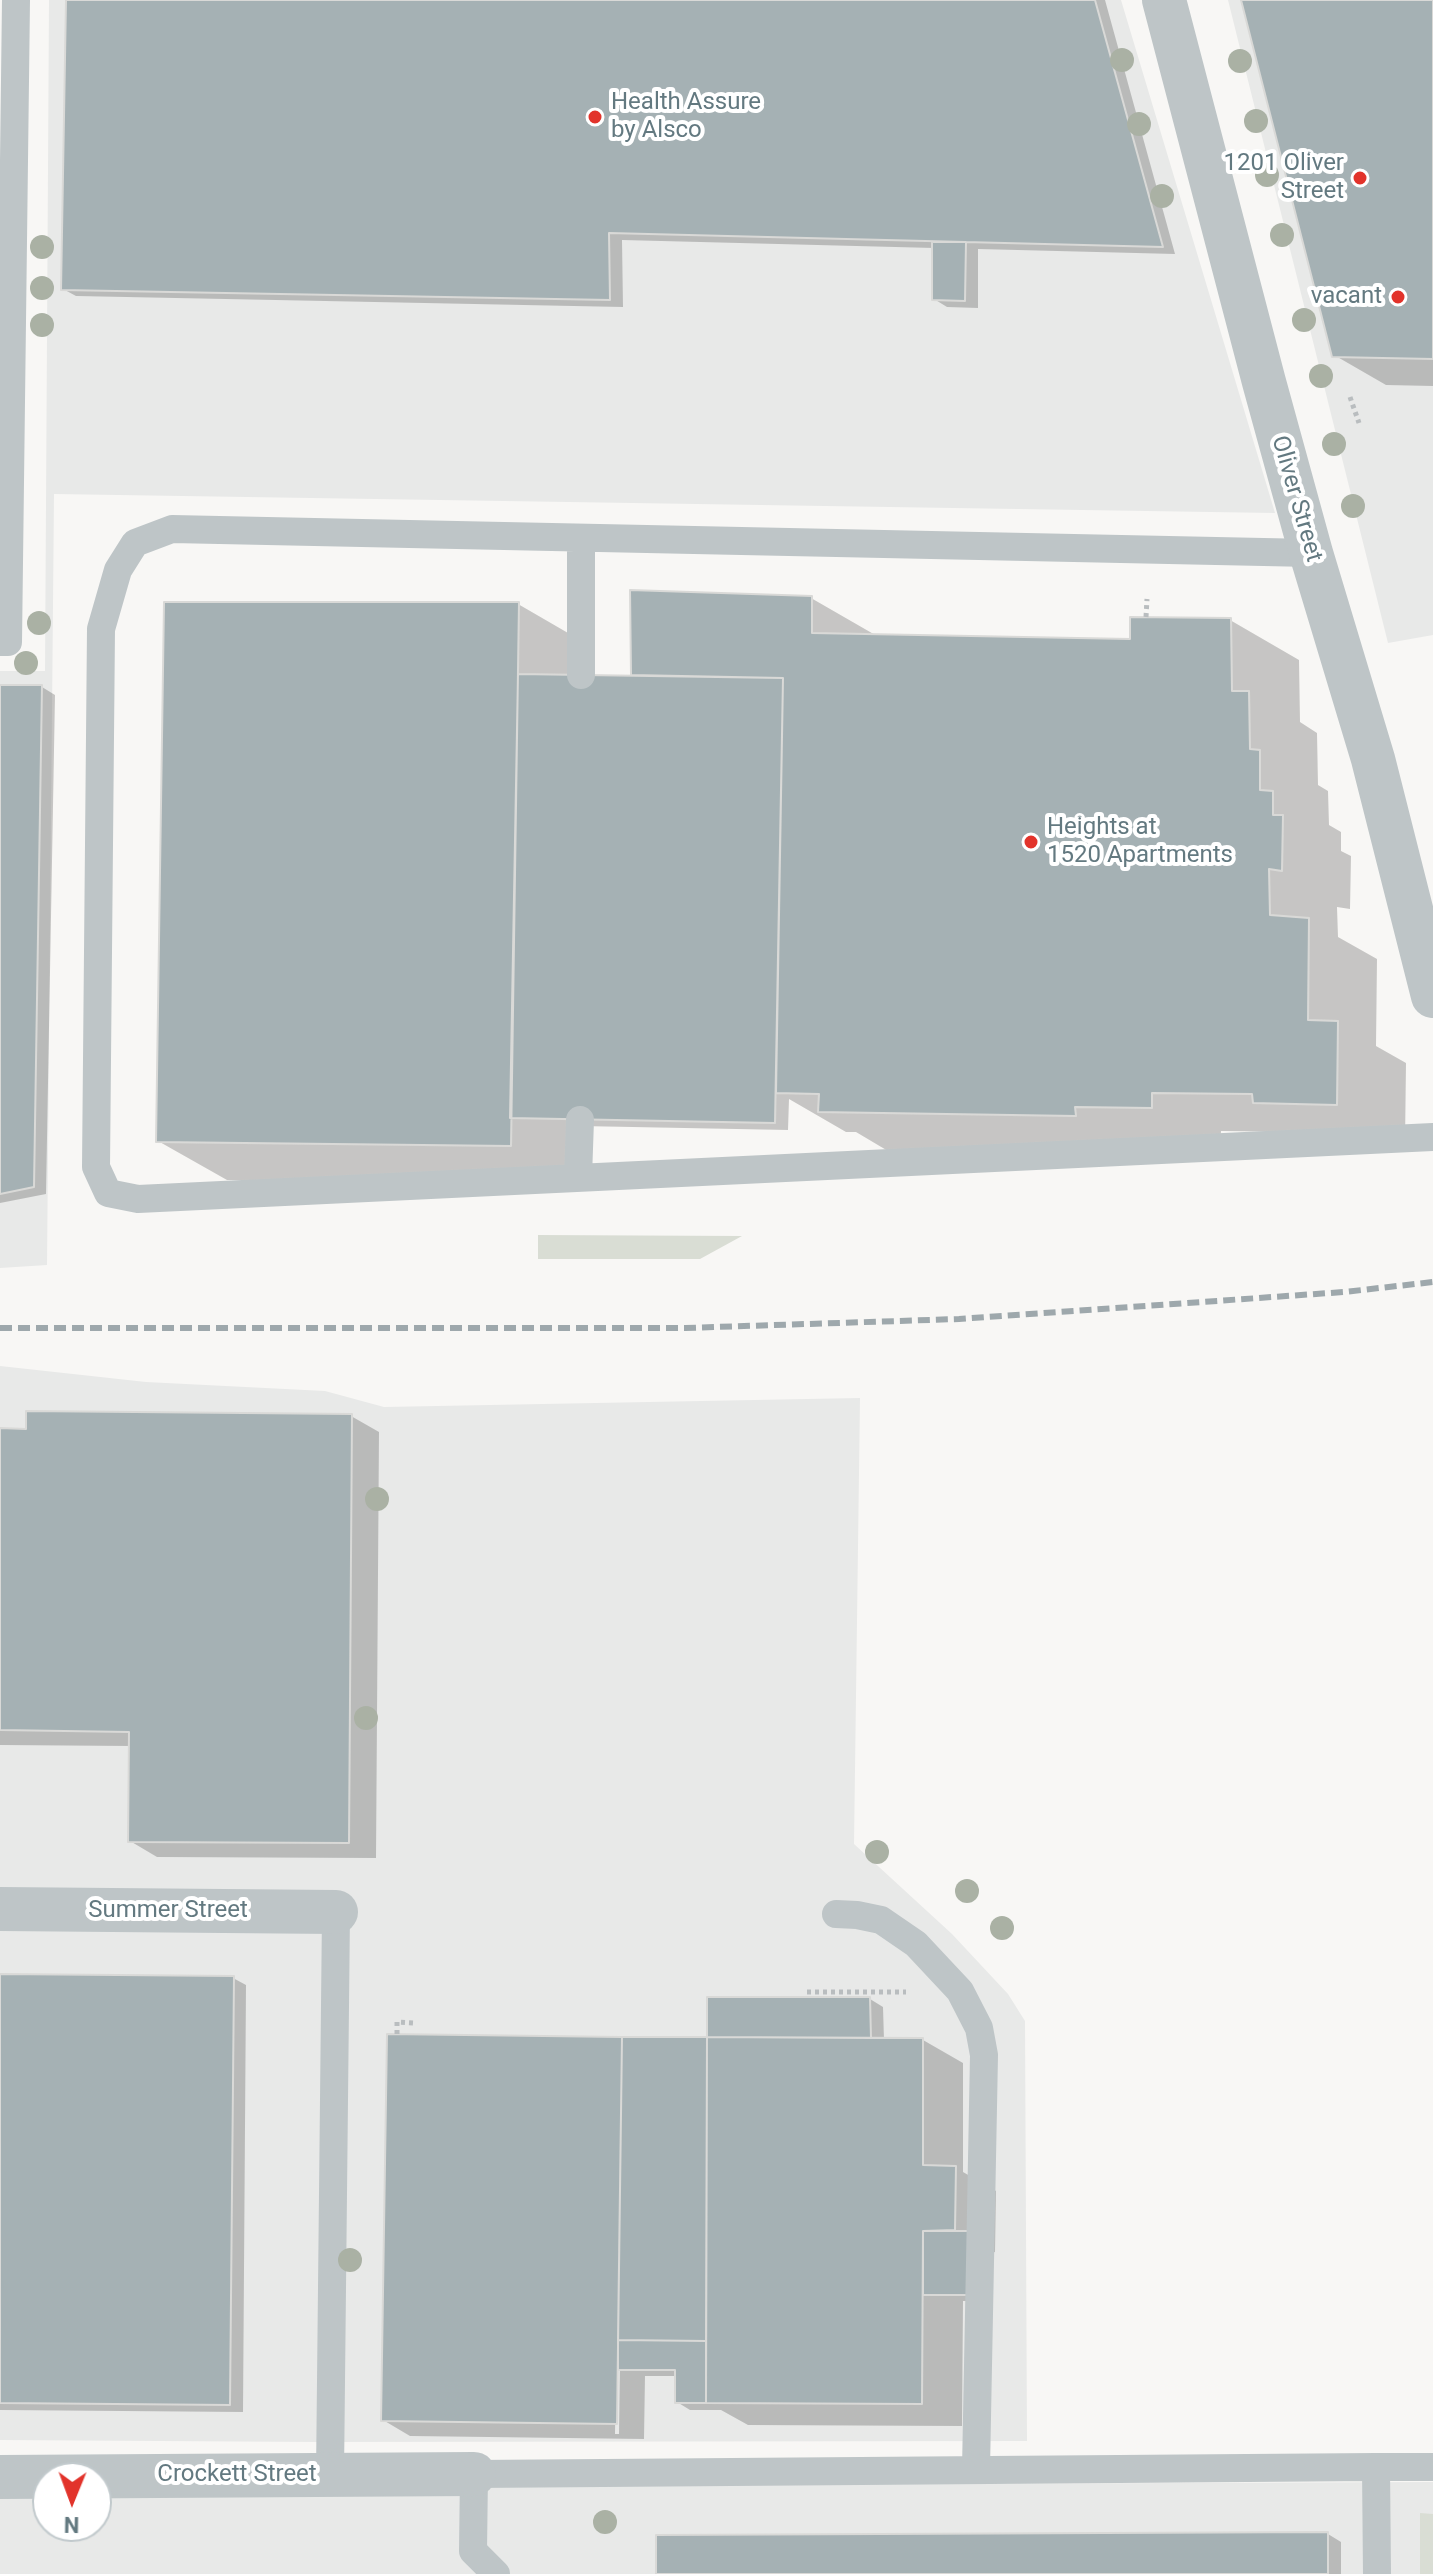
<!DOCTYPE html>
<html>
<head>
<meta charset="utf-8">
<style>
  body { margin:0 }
  #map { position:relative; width:1433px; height:2574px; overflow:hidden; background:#f8f7f5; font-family:Roboto,sans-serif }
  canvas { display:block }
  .north { position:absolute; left:32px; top:2462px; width:80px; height:80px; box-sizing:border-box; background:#fff; border:2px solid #c1c9cc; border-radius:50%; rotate:181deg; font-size:22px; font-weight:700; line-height:32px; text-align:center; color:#637980 }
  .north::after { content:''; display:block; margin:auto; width:28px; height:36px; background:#e2332b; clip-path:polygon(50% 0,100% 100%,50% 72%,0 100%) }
</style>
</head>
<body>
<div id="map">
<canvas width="1433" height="2574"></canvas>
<div class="north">N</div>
</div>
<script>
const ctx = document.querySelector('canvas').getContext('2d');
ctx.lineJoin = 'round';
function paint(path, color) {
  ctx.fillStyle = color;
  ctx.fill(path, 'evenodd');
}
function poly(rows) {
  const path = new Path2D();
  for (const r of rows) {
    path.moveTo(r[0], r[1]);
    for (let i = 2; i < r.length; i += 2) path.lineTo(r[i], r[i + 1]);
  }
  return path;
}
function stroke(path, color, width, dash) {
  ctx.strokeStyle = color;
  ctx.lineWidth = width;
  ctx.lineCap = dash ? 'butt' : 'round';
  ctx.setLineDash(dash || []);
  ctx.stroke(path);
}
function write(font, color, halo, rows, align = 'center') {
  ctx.font = font + ' Roboto,sans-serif';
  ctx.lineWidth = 8;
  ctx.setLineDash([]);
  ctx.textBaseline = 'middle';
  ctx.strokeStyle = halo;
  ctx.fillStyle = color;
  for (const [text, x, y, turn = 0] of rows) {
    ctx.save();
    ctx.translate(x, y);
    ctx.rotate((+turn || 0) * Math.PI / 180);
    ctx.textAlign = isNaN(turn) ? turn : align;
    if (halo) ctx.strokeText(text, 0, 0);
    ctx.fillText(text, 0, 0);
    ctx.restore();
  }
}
paint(poly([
  [49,0,1121,0,1275,513,54,494,47,1265,0,1268,0,671,45,671],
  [1228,0,1433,0,1433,635,1388,643],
  [0,1366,146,1382,325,1391,384,1407,860,1398,854,1844,952,1934,1008,1994,1025,2021,1027,2441,317,2442,0,2440],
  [1433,2482,1433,2574,0,2574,0,2488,48,2487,48,2526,96,2526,96,2487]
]), '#e8e9e8');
paint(poly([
  [538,1235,742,1236,700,1259,538,1259],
  [1420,2513,1433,2514,1433,2574,1420,2574]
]), '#d9ddd4');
paint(poly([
  [68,0,1105,0,1175,254,978,249,978,308,947,307,934,299,934,248,622,240,623,307,76,296,63,289],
  [1243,0,1433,0,1433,386,1386,385,1334,355],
  [811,598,877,636,1132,641,1230,620,1299,660,1300,722,1317,733,1318,785,1328,791,1329,825,1341,832,1341,851,1351,856,1350,909,1337,907,1338,937,1377,959,1376,1046,1406,1063,1405,1143,1307,1132,1221,1131,1220,1146,888,1151,856,1132,846,1132,789,1099,788,1130,580,1126,579,1184,227,1180,158,1141,518,604,587,644,586,677,639,678,633,674],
  [0,687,42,687,55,695,46,1194,0,1203],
  [351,1416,379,1432,376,1858,157,1857,130,1841,131,1746,0,1745,0,1430],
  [0,1976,233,1978,246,1985,243,2412,0,2410],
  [870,1999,883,2007,884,2040,923,2040,963,2063,963,2172,996,2191,995,2252,991,2253,991,2301,963,2301,962,2426,748,2425,721,2410,690,2410,677,2402,677,2376,645,2376,644,2439,410,2436,383,2420,622,2039,709,2039],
  [620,2057,624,2057,619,2434,615,2434],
  [1328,2534,1341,2542,1341,2574,658,2574]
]), '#0003');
const building = poly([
  [66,0,1095,0,1163,247,609,233,610,300,61,290,66,0],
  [1241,0,1433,0,1433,359,1332,357,1241,0],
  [932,242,966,242,965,301,932,300,932,242],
  [630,590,812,596,812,633,1130,639,1130,617,1231,618,1232,691,1249,691,1250,749,1260,750,1260,790,1273,791,1273,815,1283,815,1282,871,1269,869,1270,915,1309,918,1308,1020,1338,1021,1337,1105,1253,1103,1252,1094,1152,1093,1152,1108,1075,1107,1076,1116,818,1112,819,1094,776,1093,783,678,631,675,630,590],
  [164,602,519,602,511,1146,156,1142,164,602],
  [518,674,783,678,775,1123,510,1118,518,674],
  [0,685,42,685,34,1187,0,1194,0,685],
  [26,1411,352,1414,349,1843,128,1842,129,1732,0,1730,0,1428,26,1429,26,1411],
  [0,1974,234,1976,230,2405,0,2403,0,1974],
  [707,1997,870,1997,871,2038,707,2037,707,1997],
  [387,2034,622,2037,617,2424,381,2421,387,2034],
  [622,2037,707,2037,706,2341,618,2340,622,2037],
  [707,2037,923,2038,923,2165,956,2166,955,2230,923,2231,922,2404,706,2403,707,2037],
  [923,2231,978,2231,978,2295,923,2295,923,2231],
  [618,2340,706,2341,706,2403,675,2403,675,2370,618,2370,618,2340],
  [1328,2532,1328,2574,656,2574,656,2535,1328,2532]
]);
paint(building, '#a5b1b4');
stroke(building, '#d9d9d7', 2);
stroke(poly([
  [1350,397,1359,423],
  [1146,617,1147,599],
  [807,1992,906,1992],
  [397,2034,397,2022,415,2023]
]), '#b9bdbf', 5, [4, 4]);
stroke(poly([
  [1311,553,172,529,135,543,118,570,101,629,96,1167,108,1193,138,1199,1433,1137],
  [0,642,8,642,16,0],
  [581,675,581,538],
  [578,1177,580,1120],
  [836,1914,857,1915,881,1920,916,1944,960,1991,979,2028,984,2055,976,2469],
  [1376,2467,1433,2467],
  [330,2475,336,1912],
  [496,2574,473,2551,474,2474,1376,2467,1377,2574]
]), '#bec5c7', 28);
stroke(poly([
  [0,1909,336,1912],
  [0,2477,474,2474]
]), '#bec5c7', 44);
stroke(poly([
  [1164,0,1264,382,1311,553,1373,759,1433,996]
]), '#bec5c7', 44);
stroke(poly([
  [0,1328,685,1328,959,1319,1344,1292,1433,1282]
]), '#9ea8ac', 6, [12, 6]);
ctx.fillStyle = '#aab1a4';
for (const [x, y] of [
  [1122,60],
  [1240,61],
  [1256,121],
  [1139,124],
  [1267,175],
  [1162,196],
  [1282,235],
  [42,247],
  [42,288],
  [1304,320],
  [42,325],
  [1321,376],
  [1334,444],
  [1353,506],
  [39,623],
  [26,663],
  [377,1499],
  [366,1718],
  [877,1852],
  [967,1891],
  [1002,1928],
  [350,2260],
  [605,2522]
]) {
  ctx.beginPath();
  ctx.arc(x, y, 12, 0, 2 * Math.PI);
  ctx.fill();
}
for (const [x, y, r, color] of [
  [595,117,8,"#e2332b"],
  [1360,178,8,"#e2332b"],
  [1398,297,8,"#e2332b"],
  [1031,842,8,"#e2332b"]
]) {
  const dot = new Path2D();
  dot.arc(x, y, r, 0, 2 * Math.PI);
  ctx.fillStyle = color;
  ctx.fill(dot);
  stroke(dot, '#fff', 3);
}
write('24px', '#637980', '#fff', [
  ["Health Assure",611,103],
  ["by Alsco",611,131],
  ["1201 Oliver",1344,164,"right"],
  ["Street",1344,192,"right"],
  ["vacant",1382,297,"right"],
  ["Heights at",1047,828],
  ["1520 Apartments",1047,856]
], 'left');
write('24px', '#637980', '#fff', [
  ["Oliver Street",1296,499,74],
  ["Summer Street",168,1911],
  ["Crockett Street",237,2475]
]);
</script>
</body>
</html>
